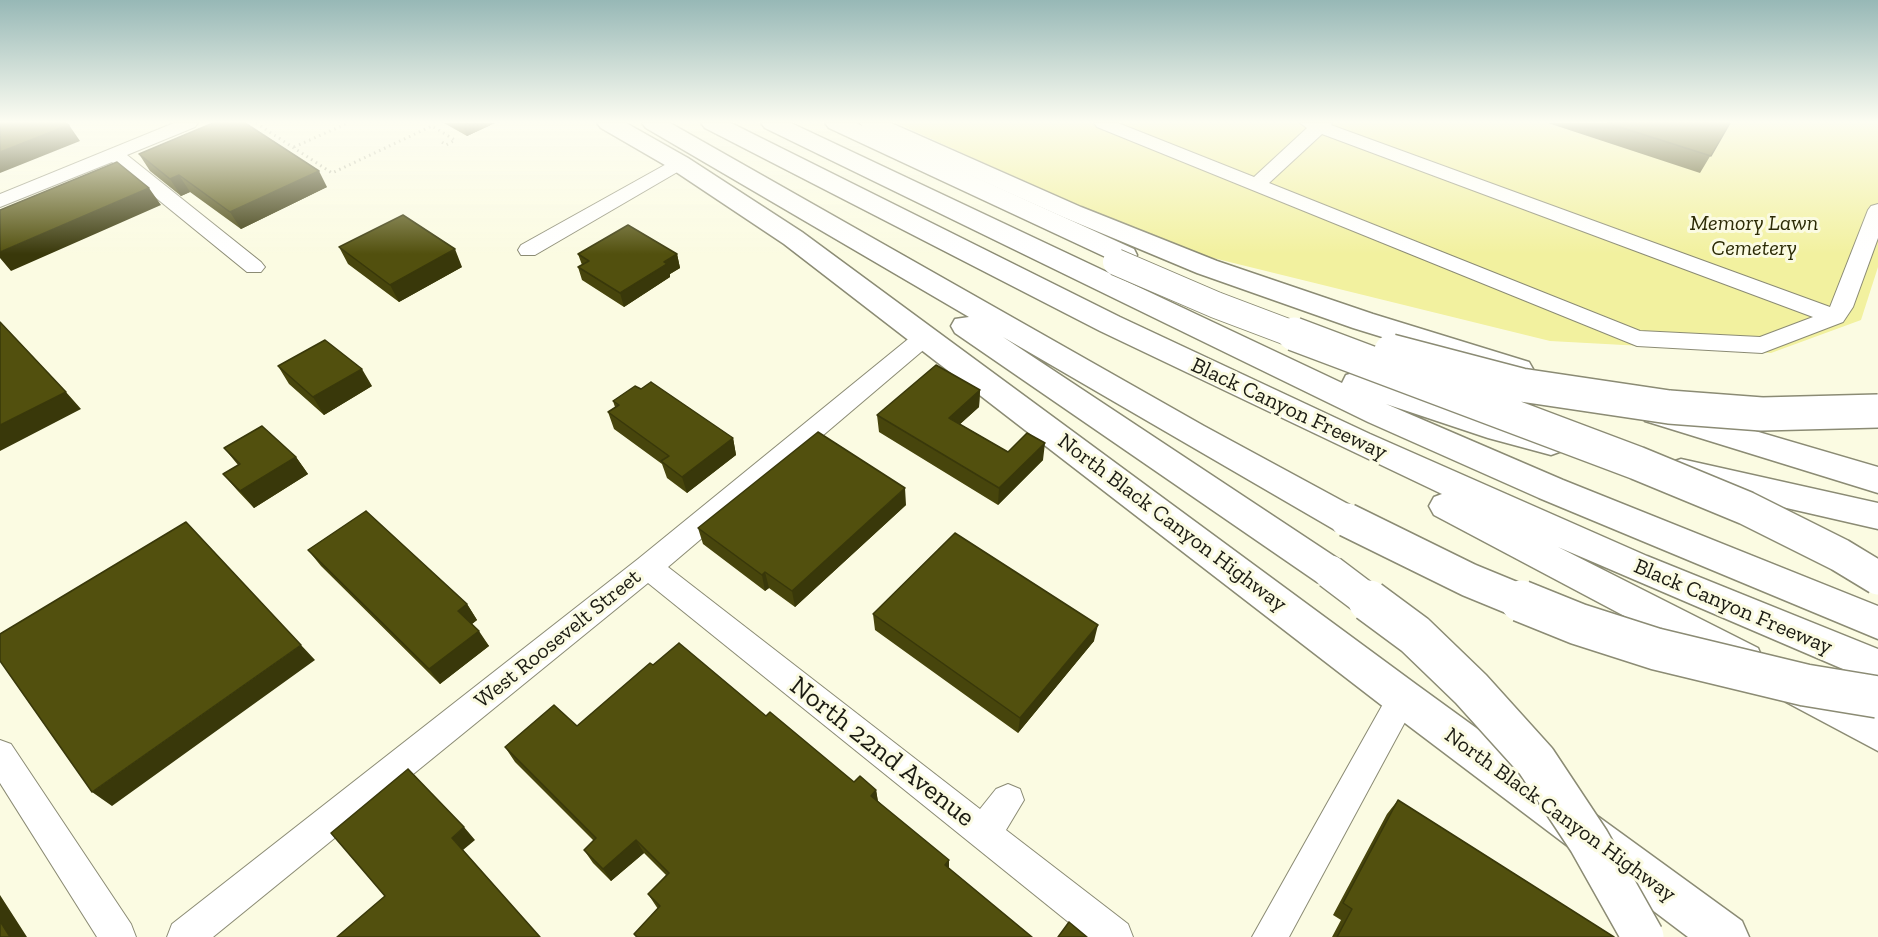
<!DOCTYPE html>
<html>
<head>
<meta charset="utf-8">
<style>
  body { margin:0 }
  canvas { display:block; background:#fbfbe2 }
</style>
</head>
<body>
<canvas width="1878" height="937"></canvas>
<script>
const ctx = document.querySelector('canvas').getContext('2d');
ctx.lineJoin = 'round';
function paint(path, color) {
  ctx.fillStyle = color;
  ctx.fill(path, 'evenodd');
}
function poly(rows) {
  const path = new Path2D();
  for (const r of rows) {
    path.moveTo(r[0], r[1]);
    for (let i = 2; i < r.length; i += 2) path.lineTo(r[i], r[i + 1]);
  }
  return path;
}
function stroke(path, color, width, dash) {
  ctx.strokeStyle = color;
  ctx.lineWidth = width;
  ctx.lineCap = dash ? 'butt' : 'round';
  ctx.setLineDash(dash || []);
  ctx.stroke(path);
}
function write(font, color, halo, rows, align = 'center') {
  ctx.font = font + ' "Zilla Slab",serif';
  ctx.lineWidth = 6;
  ctx.setLineDash([]);
  ctx.textBaseline = 'middle';
  ctx.strokeStyle = halo;
  ctx.fillStyle = color;
  for (const [text, x, y, turn = 0] of rows) {
    ctx.save();
    ctx.translate(x, y);
    ctx.rotate((+turn || 0) * Math.PI / 180);
    ctx.textAlign = isNaN(turn) ? turn : align;
    if (halo) ctx.strokeText(text, 0, 0);
    ctx.fillText(text, 0, 0);
    ctx.restore();
  }
}
paint(poly([
  [896,123,1878,123,1878,267,1861,320,1771,353,1550,341,1197,254,1124,226]
]), '#f2f19f');
const minor = poly([
  [174,123,198,123,195,127,127,155,261,262,265,267,261,272,247,272,112,162,0,207,0,194,174,123],
  [1094,123,1118,123,1254,177,1307,128,1300,123,1332,123,1331,125,1830,307,1868,210,1871,206,1878,204,1878,238,1853,307,1843,322,1762,353,1637,346,1097,127,1094,123],
  [1322,134,1813,317,1760,337,1640,331,1269,183,1322,134],
  [679,157,686,159,688,163,686,167,535,255,521,255,518,250,521,245,679,157],
  [926,328,934,331,937,336,934,341,668,567,980,809,996,789,1008,784,1020,789,1024,800,1006,830,1128,924,1133,937,1087,937,648,583,213,937,167,937,172,924,638,559,918,331,926,328],
  [1403,684,1414,688,1418,698,1289,937,1252,937,1392,688,1403,684],
  [0,740,11,744,131,924,136,937,97,937,0,783,0,740]
]);
const major = poly([
  [597,123,626,123,688,158,802,232,1417,685,1742,921,1749,937,1688,937,1389,711,784,244,670,168,601,128,597,123],
  [860,123,891,123,1081,207,1217,261,1373,314,1529,362,1533,369,1529,376,1518,379,1353,328,1197,273,1063,217,864,128,860,123],
  [1656,402,1878,467,1878,493,1645,421,1640,413,1645,405,1656,402]
]);
const highway = poly([
  [642,123,670,123,1204,426,1359,510,1364,520,1359,530,1347,534,1335,530,1003,337,1343,562,1348,572,1343,582,1330,587,1317,582,955,333,951,326,955,319,969,317,646,128,642,123],
  [701,123,731,123,1120,317,1370,434,1647,556,1878,649,1878,684,1558,547,1758,648,1763,660,1758,672,1744,677,1730,672,1434,515,1429,506,1434,497,1442,494,1100,331,705,128,701,123],
  [761,123,791,123,1342,383,1346,375,1357,372,1502,419,1562,435,1567,443,1562,451,1551,455,1488,438,1386,404,1563,480,1878,606,1878,639,1539,498,1368,422,765,128,761,123],
  [825,123,856,123,1134,249,1137,255,1134,261,1124,263,1114,261,829,128,825,123],
  [1681,459,1878,503,1878,529,1669,481,1664,472,1669,463,1681,459],
  [1800,672,1878,711,1878,751,1786,702,1780,690,1786,678,1800,672]
]);
stroke(minor, '#8b8b74', 2);
stroke(major, '#8b8b74', 3);
stroke(highway, '#8b8b74', 3);
stroke(poly([
  [256,123,332,173,432,126,455,140,446,145,439,140],
  [294,147,348,123]
]), '#b7b7a3', 3, [1.5, 4]);
paint(minor, '#fff');
paint(major, '#fff');
paint(highway, '#fff');
const highwayBridgeFar2 = poly([
  [1116,262,1216,305,1298,336]
]);
const highwayBridgeFar1 = poly([
  [1294,334,1637,463,1746,508,1840,555,1878,578],
  [1391,351,1521,385,1669,407,1762,414,1878,411],
  [1347,520,1469,580,1525,603],
  [1330,572,1371,603]
]);
const highwayBridge = poly([
  [1369,601,1415,635,1471,689,1536,761,1589,841,1643,937],
  [1521,601,1578,624,1656,649,1805,685,1878,697]
]);
stroke(highwayBridgeFar2, '#8b8b74', 28, []);
stroke(highwayBridgeFar1, '#8b8b74', 36, []);
stroke(highwayBridge, '#8b8b74', 44, []);
stroke(highwayBridgeFar2, '#fff', 26);
stroke(highwayBridgeFar1, '#fff', 33);
stroke(highwayBridge, '#fff', 41);
paint(poly([
  [444,123,495,123,467,136],
  [1548,123,1730,123,1700,173],
  [139,154,327,187,241,229,190,192,181,196,150,171],
  [339,247,462,267,399,302,348,264],
  [578,254,677,254,680,268,670,274,670,277,624,307,582,280,578,267,582,265],
  [278,366,372,386,324,415,289,384],
  [641,389,733,438,736,455,687,493,667,478,662,464,614,429,608,412,615,407,613,401],
  [980,390,979,407,960,424,1008,452,1043,460,998,505,879,432,877,415],
  [224,448,296,457,308,474,254,508,237,490,223,474,238,465],
  [906,505,795,607,769,588,765,591,703,544,698,528],
  [308,550,467,604,477,620,472,624,489,646,440,684,321,566],
  [873,614,1094,641,1018,733,875,630],
  [653,665,766,716,854,782,876,790,878,801,949,869,1032,937,636,937,634,934,658,909,648,894,666,875,644,853,611,881,593,863,584,850,594,841,515,762,505,747,577,726],
  [1398,800,1614,937,1332,937,1341,920,1333,915,1387,814]
]), '#47450c');
paint(poly([
  [466,123,495,123,467,136,463,125],
  [69,125,80,141,0,173,0,152],
  [319,171,327,187,241,229,230,212],
  [179,175,190,192,181,196,170,179],
  [149,188,161,205,11,271,0,258,0,252],
  [455,249,462,267,399,302,390,285],
  [677,254,680,268,670,274,670,277,624,307,620,293],
  [362,369,372,386,324,415,313,397],
  [980,390,979,407,948,435,949,418],
  [66,392,81,409,0,451,0,425],
  [733,438,736,455,687,493,682,477],
  [1045,443,1043,460,998,505,999,488],
  [296,457,308,474,254,508,240,491],
  [905,488,906,505,795,607,792,591],
  [765,572,769,588,765,591,762,575],
  [467,604,477,620,468,627,458,611],
  [1098,625,1094,641,1018,733,1020,718],
  [479,631,489,646,440,684,429,669],
  [301,645,315,660,112,806,92,792],
  [876,790,878,803,871,796],
  [464,827,475,840,463,850,540,937,452,838],
  [636,840,644,853,611,881,603,869],
  [949,860,949,873,945,865],
  [0,895,27,937,10,937,0,921]
]), '#39380a');
const building = poly([
  [0,123,66,123,69,125,0,152,0,123],
  [213,123,245,123,319,171,230,212,179,175,170,179,139,154,213,123],
  [1607,123,1730,123,1711,156,1607,123],
  [117,162,149,188,0,252,0,210,117,162],
  [403,215,455,249,390,285,339,247,403,215],
  [628,225,677,254,664,262,667,264,620,293,578,267,589,261,578,254,628,225],
  [0,322,66,392,0,425,0,322],
  [325,340,362,369,313,397,278,366,325,340],
  [936,365,980,390,949,418,1008,452,1027,433,1045,443,999,488,877,415,936,365],
  [651,382,733,438,682,477,661,461,669,456,608,412,619,405,613,401,635,386,641,389,651,382],
  [262,426,296,457,240,491,223,474,240,464,224,448,262,426],
  [818,432,905,488,792,591,765,572,762,575,698,528,818,432],
  [366,511,467,604,458,611,479,631,429,669,308,550,366,511],
  [186,522,301,645,92,792,0,661,0,634,186,522],
  [955,533,1098,625,1020,718,873,614,955,533],
  [679,643,766,716,770,712,854,782,860,776,876,790,871,796,949,860,945,865,1032,937,637,937,634,934,660,906,648,894,669,873,636,840,603,869,584,850,596,838,505,747,554,705,577,726,650,663,653,665,679,643],
  [408,769,464,827,452,838,540,937,337,937,385,896,331,833,408,769],
  [1398,800,1614,937,1337,937,1352,909,1343,903,1398,800],
  [0,921,10,937,0,937,0,921],
  [1069,922,1087,937,1058,937,1069,922]
]);
paint(building, '#52500e');
stroke(building, '#39380a', 1.5);
const sky = ctx.createLinearGradient(0, 0, 0, 254);
sky.addColorStop(0, '#97b8b6');
sky.addColorStop(0.48, '#fdfdf2');
sky.addColorStop(1, '#fdfdf200');
ctx.fillStyle = sky;
ctx.fillRect(0, 0, 1878, 254);
write('italic 22px', '#2c2b06', '#fbfbe2', [
  ["Memory Lawn",1754,224],
  ["Cemetery",1754,249]
]);
write('22px', '#1b1b12', '#fbfbe2', [
  ["Black Canyon Freeway",1289,409,25],
  ["North Black Canyon Highway",1172,523,37],
  ["Black Canyon Freeway",1733,607,23],
  ["West Roosevelt Street",558,639,-39],
  ["North Black Canyon Highway",1560,815,36]
]);
write('27px', '#1b1b12', '#fbfbe2', [
  ["North 22nd Avenue",882,752,38]
]);
</script>
</body>
</html>
